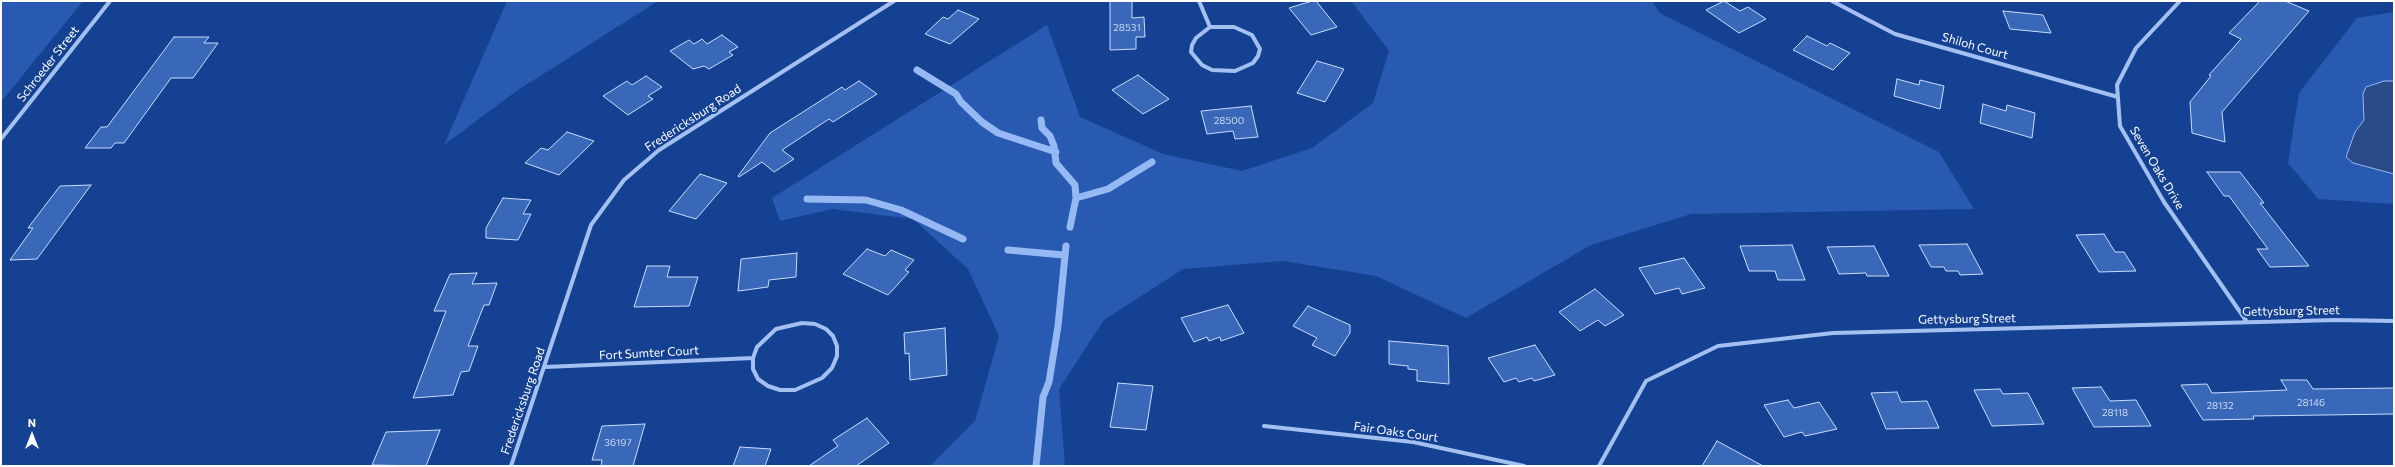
<!DOCTYPE html>
<html>
<head>
<meta charset="utf-8">
<style>
  body { margin:0 }
  #map { position:relative; width:2395px; height:467px; overflow:hidden; background:#154192; font-family:Commissioner,sans-serif }
  canvas { display:block }
  .frame { position:absolute; inset:0; border:2px solid #fff; pointer-events:none }
  .north { position:absolute; left:12px; top:415px; width:40px; height:40px; -webkit-text-stroke:3px #154192; paint-order:stroke; rotate:0deg; font-size:11px; font-weight:700; line-height:16px; text-align:center; color:#fff }
  .north::after { content:''; display:block; margin:auto; width:14px; height:18px; background:#fff; clip-path:polygon(50% 0,100% 100%,50% 72%,0 100%) }
</style>
</head>
<body>
<div id="map">
<canvas width="2395" height="467"></canvas>
<div class="frame"></div>
<div class="north">N</div>
</div>
<script>
const ctx = document.querySelector('canvas').getContext('2d');
ctx.lineJoin = 'round';
function paint(path, color) {
  ctx.fillStyle = color;
  ctx.fill(path, 'evenodd');
}
function poly(rows) {
  const path = new Path2D();
  for (const r of rows) {
    path.moveTo(r[0], r[1]);
    for (let i = 2; i < r.length; i += 2) path.lineTo(r[i], r[i + 1]);
  }
  return path;
}
function stroke(path, color, width, dash) {
  ctx.strokeStyle = color;
  ctx.lineWidth = width;
  ctx.lineCap = dash ? 'butt' : 'round';
  ctx.setLineDash(dash || []);
  ctx.stroke(path);
}
function write(font, color, halo, rows, align = 'center') {
  ctx.font = font + ' Commissioner,sans-serif';
  ctx.lineWidth = 4;
  ctx.setLineDash([]);
  ctx.textBaseline = 'middle';
  ctx.strokeStyle = halo;
  ctx.fillStyle = color;
  for (const [text, x, y, turn = 0] of rows) {
    ctx.save();
    ctx.translate(x, y);
    ctx.rotate((+turn || 0) * Math.PI / 180);
    ctx.textAlign = isNaN(turn) ? turn : align;
    if (halo) ctx.strokeText(text, 0, 0);
    ctx.fillText(text, 0, 0);
    ctx.restore();
  }
}
paint(poly([
  [1,1,83,1,1,102],
  [507,1,658,1,515,92,444,145],
  [1351,1,1652,1,1660,13,1939,152,1974,209,1691,214,1591,245,1466,318,1376,276,1283,261,1183,269,1104,320,1059,389,1065,466,930,466,975,421,999,336,968,269,913,219,832,209,780,221,772,198,1047,25,1080,117,1163,154,1242,171,1312,148,1373,103,1389,51],
  [2394,12,2394,81,2372,84,2363,94,2364,120,2356,132,2353,163,2394,174,2394,204,2318,199,2288,163,2299,93,2357,18]
]), '#285ab1');
const water = poly([
  [2384,81,2394,81,2394,174,2353,163,2346,157,2355,132,2364,120,2363,94,2366,87,2384,81]
]);
paint(water, '#2a4b88');
stroke(water, '#96b9f4', 1);
stroke(poly([
  [917,70,956,94,961,102,982,122,998,133,1056,152],
  [1041,120,1042,128,1050,136,1054,146,1056,163,1075,185,1076,198,1070,227],
  [1076,198,1108,189,1152,162],
  [807,199,866,200,901,210,963,239],
  [1008,250,1064,255],
  [1036,466,1043,397,1049,382,1058,326,1066,246]
]), '#96b9f4', 7);
const building = poly([
  [1110,1,1132,1,1132,18,1144,17,1145,37,1136,37,1136,49,1110,50,1110,1],
  [1312,1,1316,1,1337,27,1311,35,1289,8,1312,1],
  [1724,1,1740,11,1748,7,1766,19,1739,33,1706,10,1724,1],
  [2260,1,2285,1,2309,11,2222,112,2225,142,2192,133,2190,102,2211,76,2209,75,2241,39,2229,33,2260,1],
  [958,10,979,19,950,44,925,34,943,17,948,19,958,10],
  [2003,11,2043,15,2051,33,2010,29,2003,11],
  [722,35,738,47,729,52,733,55,709,69,704,66,693,69,670,51,689,40,694,44,702,39,707,44,722,35],
  [1807,36,1827,46,1830,43,1850,53,1833,70,1793,50,1807,36],
  [174,37,209,37,204,43,218,43,193,78,171,78,124,143,115,143,111,148,85,148,101,127,107,127,174,37],
  [1317,61,1344,69,1325,102,1297,93,1317,61],
  [1138,75,1169,99,1143,114,1112,90,1138,75],
  [646,76,662,87,648,96,653,99,628,115,603,96,627,81,632,85,646,76],
  [1897,79,1919,85,1920,80,1944,86,1940,109,1894,96,1897,79],
  [859,81,877,94,833,122,829,119,782,150,794,159,774,172,762,162,739,177,738,176,770,133,842,87,845,90,859,81],
  [1983,104,2006,111,2007,105,2035,113,2032,138,1980,123,1983,104],
  [1251,106,1258,137,1235,139,1233,131,1207,134,1201,111,1251,106],
  [567,132,594,141,559,175,525,163,541,148,548,150,567,132],
  [2207,172,2240,172,2264,203,2260,203,2309,266,2270,267,2257,249,2268,249,2229,196,2224,196,2207,172],
  [700,174,727,183,696,219,669,211,700,174],
  [91,185,37,259,10,260,33,228,28,228,60,186,91,185],
  [503,198,531,200,523,214,531,214,518,240,486,238,486,228,503,198],
  [2104,234,2115,252,2124,252,2136,271,2099,272,2076,235,2104,234],
  [1967,244,1983,274,1960,275,1958,271,1946,271,1944,267,1931,267,1919,245,1967,244],
  [1792,245,1805,280,1778,280,1775,271,1749,271,1740,246,1792,245],
  [1874,246,1889,276,1867,276,1866,273,1839,274,1827,247,1874,246],
  [867,249,885,256,891,250,914,260,905,270,909,272,888,295,843,274,867,249],
  [797,253,796,277,769,280,768,287,738,291,741,259,797,253],
  [1684,258,1705,288,1682,294,1679,288,1655,294,1639,268,1684,258],
  [647,266,670,266,667,277,698,277,689,306,634,307,647,266],
  [477,273,472,284,497,283,489,305,484,305,468,346,478,346,469,371,461,372,453,395,413,398,446,311,434,311,450,274,477,273],
  [1595,289,1624,315,1605,326,1598,320,1580,331,1559,312,1595,289],
  [1228,305,1244,333,1221,341,1220,337,1209,341,1207,337,1194,342,1181,318,1228,305],
  [1308,306,1350,325,1350,333,1335,356,1312,345,1317,338,1293,326,1308,306],
  [945,328,947,375,910,380,909,353,905,354,904,333,945,328],
  [1389,341,1448,346,1449,384,1417,381,1417,370,1408,369,1408,366,1389,364,1389,341],
  [1535,345,1555,375,1534,381,1532,378,1519,382,1516,378,1504,382,1488,358,1535,345],
  [2281,380,2307,380,2313,389,2394,388,2394,414,2253,416,2254,419,2203,420,2181,385,2207,384,2212,393,2287,390,2281,380],
  [1118,383,1153,386,1146,430,1110,427,1118,383],
  [2101,387,2110,401,2136,400,2151,426,2094,427,2072,388,2101,387],
  [2000,389,2003,394,2028,393,2044,424,1992,426,1974,390,2000,389],
  [1897,392,1901,402,1927,401,1939,428,1886,429,1871,393,1897,392],
  [1788,400,1794,408,1819,402,1837,429,1805,436,1802,432,1784,437,1764,405,1788,400],
  [867,418,889,443,856,466,809,466,838,446,833,440,867,418],
  [645,424,633,466,601,466,602,460,592,460,602,426,645,424],
  [440,430,426,466,372,465,386,432,440,430],
  [1717,441,1763,466,1702,466,1717,441],
  [740,447,771,449,765,466,733,466,740,447]
]);
paint(building, '#3968b9');
stroke(building, '#caddfc', 1);
stroke(poly([
  [1199,1,1210,27],
  [1832,1,1895,34,2118,97],
  [2180,1,2136,48,2117,85,2120,126,2164,202,2247,322],
  [1210,27,1234,27,1252,35,1260,49,1258,56,1253,63,1235,71,1212,70,1202,65,1191,52,1192,45,1196,38,1210,27],
  [1,139,110,1],
  [802,323,815,324,826,329,833,336,837,346,837,356,832,368,822,378,795,390,780,390,768,386,758,379,753,369,753,358,757,347,776,329,802,323],
  [545,367,753,358],
  [1264,426,1413,442,1524,466],
  [511,466,591,225,624,180,659,150,894,1],
  [1599,466,1646,381,1718,346,1833,333,2336,320,2394,321]
]), '#a3c0f1', 4);
write('10px', '#ced9ee', null, [
  ["28531",1127,28],
  ["28500",1229,121],
  ["28146",2311,403],
  ["28132",2220,406],
  ["28118",2115,413],
  ["36197",618,443]
]);
write('12px', '#fff', '#154192', [
  ["Shiloh Court",1975,46,16],
  ["Schroeder Street",48,64,-52],
  ["Fredericksburg Road",693,118,-33],
  ["Seven Oaks Drive",2157,168,59],
  ["Gettysburg Street",2291,311,-1],
  ["Gettysburg Street",1967,319,-1],
  ["Fort Sumter Court",649,353,-3],
  ["Fredericksburg Road",523,401,-71],
  ["Fair Oaks Court",1396,432,8]
]);
</script>
</body>
</html>
